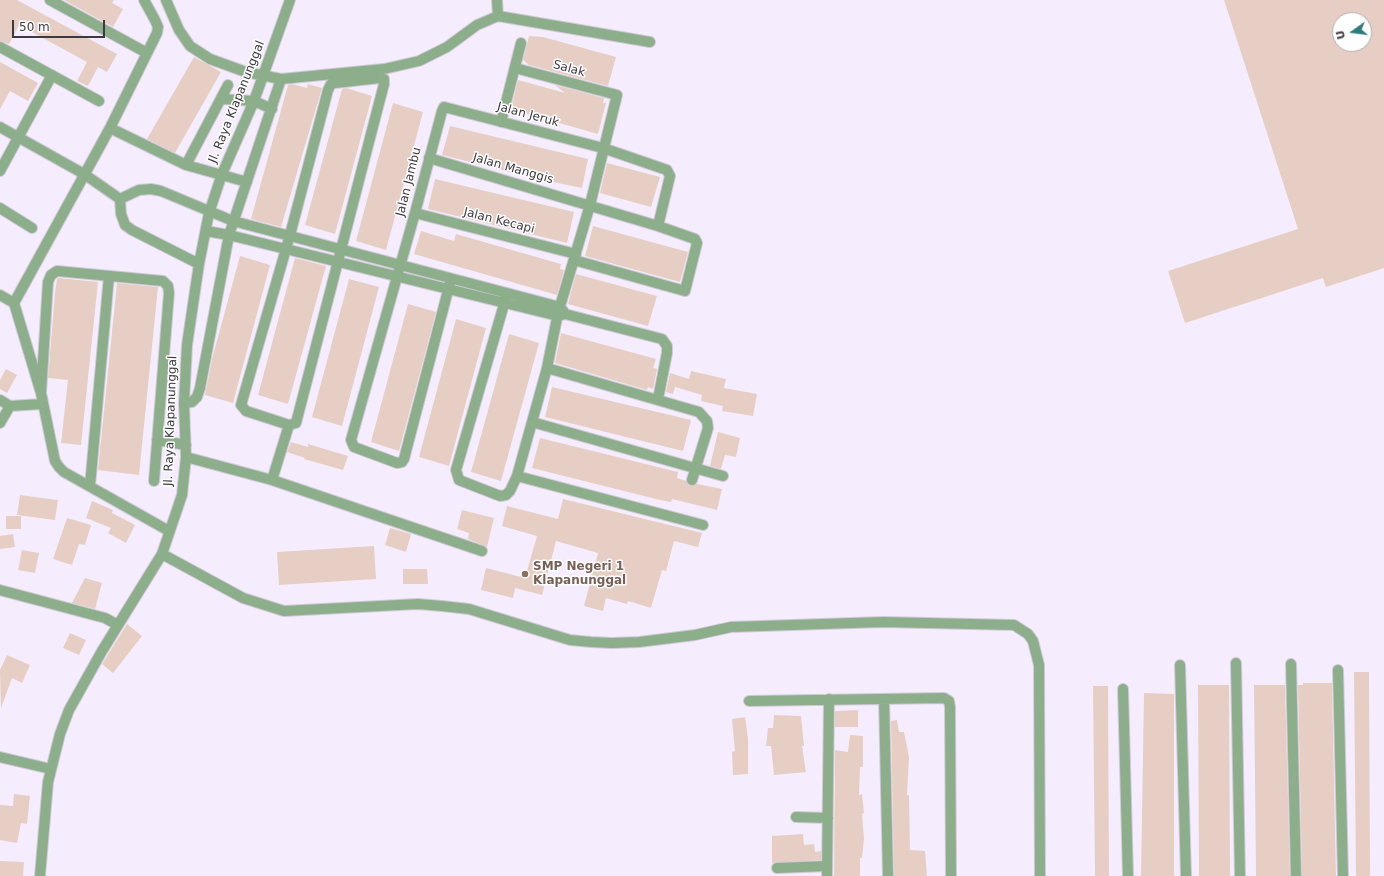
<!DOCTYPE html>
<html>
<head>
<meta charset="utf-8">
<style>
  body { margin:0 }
  #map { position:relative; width:1384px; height:876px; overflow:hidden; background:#f5edfe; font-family:"DejaVu Sans",sans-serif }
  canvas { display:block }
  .north { position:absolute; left:1332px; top:12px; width:40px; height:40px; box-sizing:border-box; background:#fff; border:1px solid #b1b0b3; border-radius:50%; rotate:256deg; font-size:11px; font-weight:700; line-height:16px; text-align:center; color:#3d3941 }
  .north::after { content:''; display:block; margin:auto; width:14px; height:18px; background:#317b7e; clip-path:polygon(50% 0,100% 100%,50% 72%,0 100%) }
  .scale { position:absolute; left:12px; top:20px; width:93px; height:18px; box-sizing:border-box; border:2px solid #3d3941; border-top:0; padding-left:5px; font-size:12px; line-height:14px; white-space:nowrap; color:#3d3941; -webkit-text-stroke:3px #fff; paint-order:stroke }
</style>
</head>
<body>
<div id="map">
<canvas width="1384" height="876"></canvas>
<div class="north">U</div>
<div class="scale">50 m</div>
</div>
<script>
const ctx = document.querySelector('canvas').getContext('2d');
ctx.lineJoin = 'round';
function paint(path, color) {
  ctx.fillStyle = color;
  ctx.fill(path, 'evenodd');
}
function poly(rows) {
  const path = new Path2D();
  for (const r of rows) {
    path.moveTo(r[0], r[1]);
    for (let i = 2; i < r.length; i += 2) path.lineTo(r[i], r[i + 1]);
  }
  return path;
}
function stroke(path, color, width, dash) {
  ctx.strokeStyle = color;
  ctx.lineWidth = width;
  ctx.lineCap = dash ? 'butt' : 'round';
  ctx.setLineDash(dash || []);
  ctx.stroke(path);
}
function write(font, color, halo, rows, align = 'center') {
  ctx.font = font + ' "DejaVu Sans",sans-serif';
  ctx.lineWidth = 3;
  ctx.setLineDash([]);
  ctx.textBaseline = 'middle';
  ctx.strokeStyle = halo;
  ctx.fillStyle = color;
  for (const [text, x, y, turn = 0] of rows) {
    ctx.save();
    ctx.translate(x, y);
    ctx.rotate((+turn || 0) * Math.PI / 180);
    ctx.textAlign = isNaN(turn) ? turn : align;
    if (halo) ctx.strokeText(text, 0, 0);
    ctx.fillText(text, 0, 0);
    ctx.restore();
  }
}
paint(poly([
  [0,0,17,0,117,54,107,72,98,67,88,86,77,81,87,62,19,25,9,44,0,41],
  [64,0,114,0,112,3,123,9,113,27],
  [1224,0,1384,0,1384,268,1326,287,1323,278,1185,323,1168,271,1298,229],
  [1340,20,1364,20,1364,44,1340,44],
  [529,36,543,37,616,57,608,86,529,65,523,60],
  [194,57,221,72,175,153,147,139],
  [0,62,38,83,28,101,10,91,0,109],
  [518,80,565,93,555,85,604,98,603,103,606,103,598,134,513,110,511,109],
  [292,84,307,88,308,84,322,88,281,227,251,219,288,85],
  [346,88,372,96,335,234,305,225,342,89],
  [393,103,423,112,386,250,356,241],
  [450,126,588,159,582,188,538,179,442,155],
  [607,163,660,177,651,207,600,193],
  [435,179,574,212,567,243,428,209],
  [593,226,688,252,680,282,585,256],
  [421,231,454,241,456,234,561,264,560,269,564,270,557,295,414,254],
  [240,256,270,265,233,403,205,395,212,359],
  [295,258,326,266,288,404,258,395],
  [576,274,657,296,648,326,568,304],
  [59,278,98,282,81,445,61,443,68,380,48,378,55,293,57,279],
  [349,279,379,287,342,426,312,417],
  [117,283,158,287,139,475,98,470],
  [408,304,436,312,399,451,371,442],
  [456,319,486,328,449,466,419,457],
  [561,333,656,359,653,368,657,369,653,389,648,387,647,390,555,363],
  [509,334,539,343,501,481,471,472],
  [6,369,17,375,7,393,0,389,0,380],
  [691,371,726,379,724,388,757,394,753,416,722,411,723,406,701,401,702,395,675,387,673,394,666,392,670,373,689,379],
  [552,387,691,420,683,451,545,417],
  [718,432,740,438,736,457,725,455,721,469,710,466],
  [540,438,678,472,677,478,686,481,690,486,697,484,722,489,717,510,672,499,671,502,660,500,532,468],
  [291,442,308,447,308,444,348,456,343,470,304,459,305,458,287,452],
  [20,495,58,500,55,520,17,515],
  [563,499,702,533,698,547,674,541,666,571,662,570,651,608,628,601,627,604,606,598,603,611,584,606,598,553,556,541,542,595,515,588,513,598,481,590,486,568,525,578,537,536,502,526,507,506,558,519],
  [92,501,113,510,112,513,135,525,126,543,108,533,111,528,86,518],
  [462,510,494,518,487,547,468,539,469,533,457,529],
  [6,516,21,516,21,529,6,529],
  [67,518,91,525,85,545,79,544,72,565,53,559],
  [390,528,411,534,406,552,385,545],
  [13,534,15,547,0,549,0,536],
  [374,546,376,579,279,585,277,552],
  [22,550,39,553,35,573,18,570],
  [403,569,427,569,428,584,403,584],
  [85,578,102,583,95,609,72,603],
  [127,624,142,636,113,673,102,664],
  [70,633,86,640,79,655,63,648],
  [7,655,30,665,22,683,12,678,1,708,0,670],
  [1354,672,1369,672,1370,876,1356,876],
  [1303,683,1332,683,1336,876,1302,876,1298,685,1303,685],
  [1198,685,1229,685,1230,876,1199,876],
  [1254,685,1285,685,1290,876,1256,876],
  [1093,686,1108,686,1109,876,1095,876],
  [1144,693,1174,694,1174,876,1141,876],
  [858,710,858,727,835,727,835,711],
  [774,715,801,716,804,746,802,746,806,772,774,775,771,746,766,746,768,728,773,728],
  [745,717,748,739,748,774,733,775,732,752,735,751,732,719],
  [897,720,899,732,904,732,909,757,907,795,909,795,910,850,925,851,927,876,894,876,891,721],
  [850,735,863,736,863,767,860,767,859,795,862,794,864,813,862,814,864,839,862,858,860,858,860,876,834,876,835,750,848,752],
  [14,794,30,796,27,824,21,823,17,843,0,840,0,805,13,806],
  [803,834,804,845,814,844,815,852,821,851,821,860,772,863,772,836],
  [0,861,24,862,23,876,0,876]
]), '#e6cec4');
const minor = poly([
  [50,0,147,53],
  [166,0,179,30,190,46,210,59,246,72,281,79,384,69,419,61,447,47,477,25,498,16,497,0],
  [498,16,650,42],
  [0,47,99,101],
  [380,78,384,79,384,84,296,423,289,425,246,411,241,405,290,235,328,90,331,84,335,83,380,78],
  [221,99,254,101,272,109],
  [501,122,521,43],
  [0,127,84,174,120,199],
  [110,128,186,165,247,182],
  [429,158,658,226,695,239,697,243,685,291,574,260],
  [186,165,228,85],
  [0,171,52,75],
  [120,199,139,190,151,189,161,191,233,221,560,307,564,312],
  [120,199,121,214,125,225,132,230,199,264],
  [0,208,32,228],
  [415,213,576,254],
  [206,231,229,235,558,316,565,314,662,339,667,346,667,353,658,399],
  [451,279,404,459,402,462,397,463,354,447,351,440,415,213,442,111,444,107,603,148,667,170,670,176,658,226],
  [507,294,456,470,459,480,500,496,506,495,510,491,517,476,547,368,558,313,590,205,617,95,515,68],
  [0,295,14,303,41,393,55,461,59,467,64,472,169,531],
  [14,303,110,128,157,33,158,27,155,20,144,0],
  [547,368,699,412,707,421,708,428,692,480],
  [41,393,48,282,51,275,57,271,163,281,168,286,169,293,154,481],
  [0,400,10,406],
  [184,403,192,402,197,397,200,388,229,235,281,79],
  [532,422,723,476],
  [0,423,10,406,42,404],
  [157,440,186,445],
  [186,457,272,480,482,551],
  [517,476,703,525],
  [272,480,289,425],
  [90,486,109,276],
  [162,554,243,598,284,611,418,604,442,606,469,609,570,640,591,642,612,643,639,642,695,635,731,627,883,622,1014,625,1028,634,1033,641,1039,665,1040,876],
  [0,590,105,618,118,625],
  [1236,663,1240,876],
  [1291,664,1296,876],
  [1180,665,1186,876],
  [1338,670,1343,876],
  [1123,689,1128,876],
  [884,699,888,876],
  [749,701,944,698,949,701,950,707,951,876],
  [0,757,51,769],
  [796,817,828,818],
  [777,868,827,866],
  [40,876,48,782,60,734,69,710,102,651,162,554,182,495,186,457,184,403,187,345,199,264,209,213,222,174,254,101,290,0],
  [827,876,829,699]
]);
stroke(minor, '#d0c9d8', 12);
stroke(minor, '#8dae8b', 10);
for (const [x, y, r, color] of [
  [525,574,4,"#8d6e63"]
]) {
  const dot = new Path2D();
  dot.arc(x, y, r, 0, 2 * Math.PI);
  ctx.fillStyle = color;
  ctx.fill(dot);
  stroke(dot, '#fff', 1.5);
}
write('12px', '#3d3941', '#fff', [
  ["Salak",569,69,15],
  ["Jl. Raya Klapanunggal",237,102,-68],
  ["Jalan Jeruk",528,115,15],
  ["Jalan Manggis",513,169,16],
  ["Jalan Jambu",409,182,-76],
  ["Jalan Kecapi",499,221,14],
  ["Jl. Raya Klapanunggal",171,421,-88]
]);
write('bold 12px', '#785e54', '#fff', [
  ["SMP Negeri 1",533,567],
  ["Klapanunggal",533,581]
], 'left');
</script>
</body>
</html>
